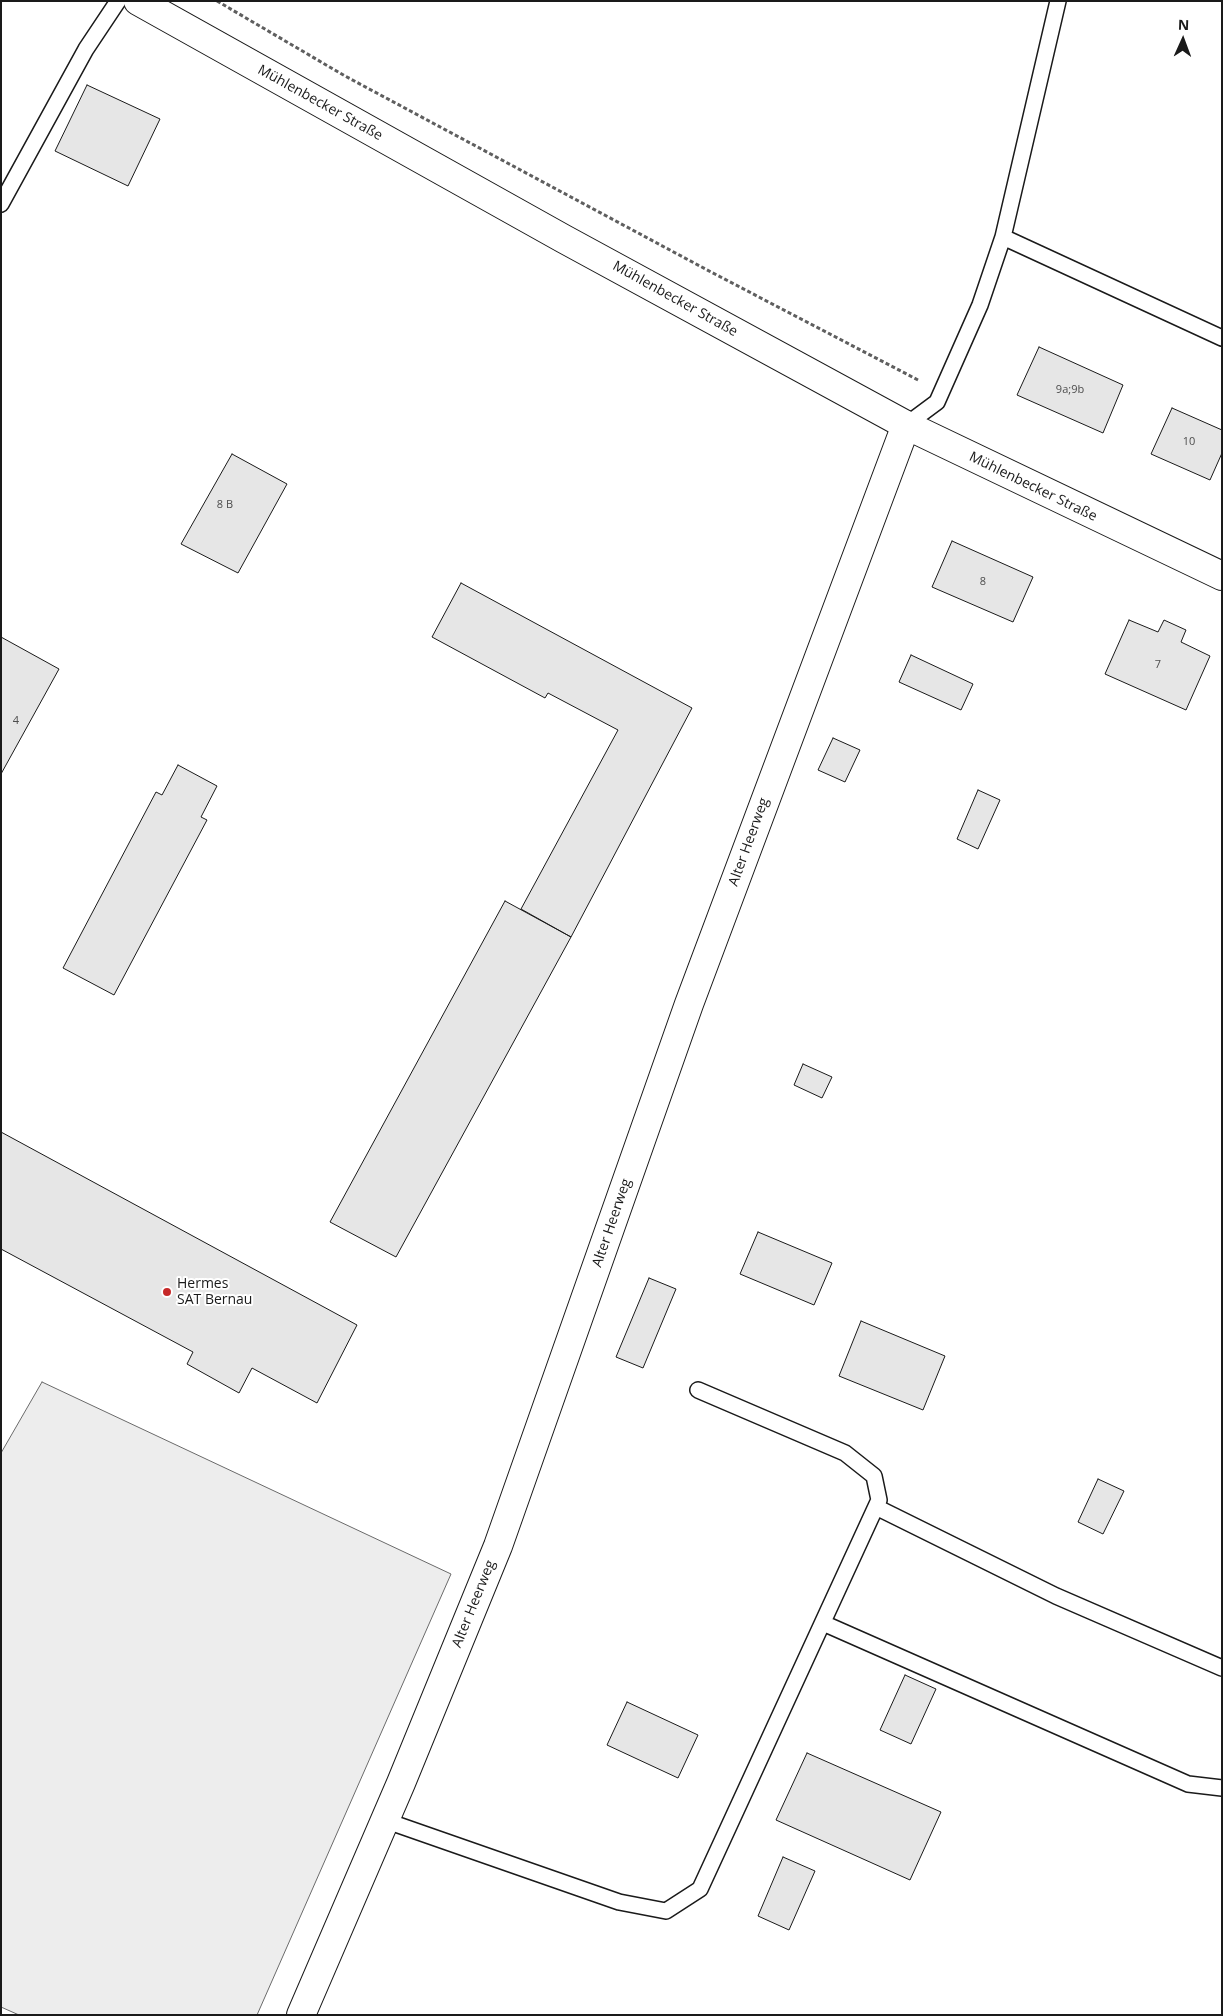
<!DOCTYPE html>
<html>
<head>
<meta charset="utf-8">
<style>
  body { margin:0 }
  #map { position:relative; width:1223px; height:2016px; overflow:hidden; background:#fff; font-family:"Open Sans",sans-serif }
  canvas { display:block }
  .frame { position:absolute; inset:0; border:2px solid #1a1a1a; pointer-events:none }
  .north { position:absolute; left:1158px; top:15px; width:50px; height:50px; -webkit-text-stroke:4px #fff; paint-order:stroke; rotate:2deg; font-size:14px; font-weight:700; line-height:20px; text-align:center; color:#1a1a1a }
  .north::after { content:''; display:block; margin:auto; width:18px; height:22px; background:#1a1a1a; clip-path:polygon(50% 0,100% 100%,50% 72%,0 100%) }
</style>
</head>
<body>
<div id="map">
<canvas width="1223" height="2016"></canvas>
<div class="frame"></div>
<div class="north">N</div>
</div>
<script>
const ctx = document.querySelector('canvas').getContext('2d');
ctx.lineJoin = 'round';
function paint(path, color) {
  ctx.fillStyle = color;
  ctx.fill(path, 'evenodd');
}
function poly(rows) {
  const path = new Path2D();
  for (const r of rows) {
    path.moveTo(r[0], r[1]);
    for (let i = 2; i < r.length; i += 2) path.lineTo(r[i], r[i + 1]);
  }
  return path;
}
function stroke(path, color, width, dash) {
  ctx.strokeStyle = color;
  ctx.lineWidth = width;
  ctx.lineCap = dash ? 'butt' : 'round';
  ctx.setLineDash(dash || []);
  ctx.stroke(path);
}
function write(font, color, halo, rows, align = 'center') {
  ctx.font = font + ' "Open Sans",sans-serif';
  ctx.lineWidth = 4;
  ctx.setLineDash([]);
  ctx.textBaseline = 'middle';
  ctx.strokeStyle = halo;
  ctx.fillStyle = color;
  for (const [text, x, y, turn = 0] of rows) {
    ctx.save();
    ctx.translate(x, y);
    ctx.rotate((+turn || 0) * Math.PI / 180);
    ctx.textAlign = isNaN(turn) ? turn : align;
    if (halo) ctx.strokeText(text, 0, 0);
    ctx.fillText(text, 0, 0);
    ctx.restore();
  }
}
const built = poly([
  [42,1382,451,1574,257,2015,19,2015,1,2007,1,1453,42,1382]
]);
paint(built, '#ededed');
stroke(built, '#6a6a6a', 1);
const building = poly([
  [87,85,160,119,128,186,55,151,87,85],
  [1039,347,1123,385,1103,433,1017,395,1039,347],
  [1172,408,1222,430,1222,453,1210,480,1151,454,1172,408],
  [232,454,287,484,238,573,181,544,232,454],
  [952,541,1033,577,1013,622,932,587,952,541],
  [461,583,692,708,571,937,521,909,618,730,548,693,545,698,432,637,461,583],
  [1129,620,1158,632,1164,620,1186,630,1181,642,1210,656,1186,710,1105,674,1129,620],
  [1,637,59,669,1,774,1,637],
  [911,655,973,684,961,710,899,682,911,655],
  [833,738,860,750,845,782,818,770,833,738],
  [178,765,217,786,201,817,207,820,114,995,63,968,156,792,162,795,178,765],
  [978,790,1000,800,978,849,957,839,978,790],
  [505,901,571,937,396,1257,330,1222,505,901],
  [803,1064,832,1077,822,1098,794,1085,803,1064],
  [1,1132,357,1325,317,1403,252,1368,239,1393,187,1364,193,1352,1,1249,1,1132],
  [758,1232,832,1263,814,1305,740,1274,758,1232],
  [649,1278,676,1289,643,1368,616,1357,649,1278],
  [861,1321,945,1356,923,1410,839,1376,861,1321],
  [1098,1479,1124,1491,1103,1534,1078,1522,1098,1479],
  [905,1675,936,1689,911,1744,880,1730,905,1675],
  [627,1702,698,1735,678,1778,607,1745,627,1702],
  [807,1753,941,1812,910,1880,776,1820,807,1753],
  [783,1857,815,1871,789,1930,758,1916,783,1857]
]);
paint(building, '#e6e6e6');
stroke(building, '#1a1a1a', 1);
const lane = poly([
  [1,204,86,49,118,1],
  [1003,237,1222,338],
  [906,425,937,402,980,305,1003,237,1058,1],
  [876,1507,1056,1596,1222,1668],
  [823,1623,1188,1784,1222,1788],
  [384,1820,619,1902,666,1911,700,1889,879,1500,874,1476,845,1453,698,1390]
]);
const street = poly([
  [301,2015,401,1783,498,1546,689,1004,906,425]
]);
const secondary = poly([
  [138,1,564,239,906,425,1222,576]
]);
stroke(lane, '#1a1a1a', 18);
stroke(street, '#1a1a1a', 30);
stroke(secondary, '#1a1a1a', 30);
stroke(poly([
  [217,1,345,76,711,272,920,381]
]), '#5f5f5f', 3, [4, 2.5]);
stroke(lane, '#fff', 15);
stroke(street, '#fff', 28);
stroke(secondary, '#fff', 28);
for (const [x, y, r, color] of [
  [167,1292,5,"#c62828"]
]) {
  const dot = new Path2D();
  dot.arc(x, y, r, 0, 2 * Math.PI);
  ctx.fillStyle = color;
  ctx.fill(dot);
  stroke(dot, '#fff', 2);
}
write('11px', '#4d4d4d', null, [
  ["9a;9b",1070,390],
  ["10",1189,442],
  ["8 B",225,505],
  ["8",983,582],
  ["7",1158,665],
  ["4",16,721]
]);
write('14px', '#1a1a1a', '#fff', [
  ["Mühlenbecker Straße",320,103,29],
  ["Mühlenbecker Straße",675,299,29],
  ["Mühlenbecker Straße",1033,487,26],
  ["Alter Heerweg",749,842,-70],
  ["Alter Heerweg",612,1223,-71],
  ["Alter Heerweg",474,1604,-68]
]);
write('14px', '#1a1a1a', '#fff', [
  ["Hermes",177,1284],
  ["SAT Bernau",177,1300]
], 'left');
</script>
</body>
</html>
